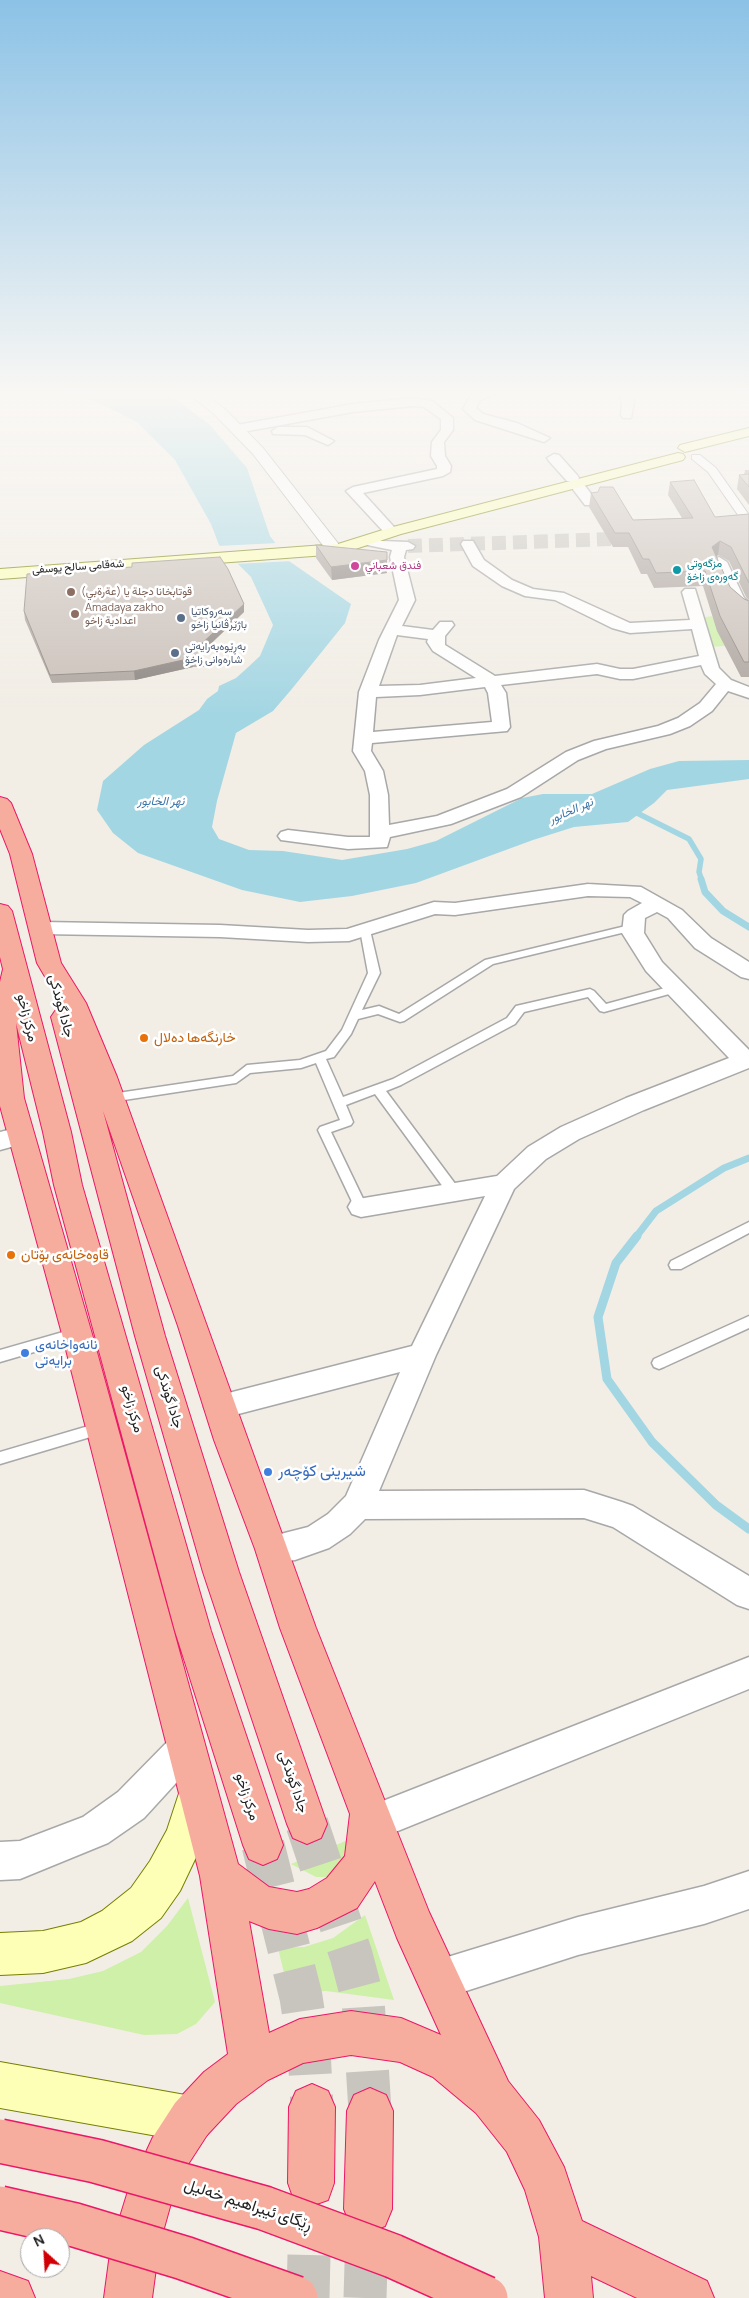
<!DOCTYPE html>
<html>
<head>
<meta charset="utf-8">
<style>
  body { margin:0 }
  #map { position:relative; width:749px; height:2298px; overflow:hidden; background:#f2eee6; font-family:Manrope,sans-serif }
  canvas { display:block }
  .north { position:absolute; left:20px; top:2228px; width:50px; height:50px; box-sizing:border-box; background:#fff; border:1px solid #a6a6a6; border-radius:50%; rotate:334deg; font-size:14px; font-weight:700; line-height:20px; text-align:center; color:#212121 }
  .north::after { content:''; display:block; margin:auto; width:18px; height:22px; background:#d10006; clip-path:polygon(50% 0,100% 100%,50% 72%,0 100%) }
</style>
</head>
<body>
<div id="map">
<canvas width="749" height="2298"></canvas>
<div class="north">N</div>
</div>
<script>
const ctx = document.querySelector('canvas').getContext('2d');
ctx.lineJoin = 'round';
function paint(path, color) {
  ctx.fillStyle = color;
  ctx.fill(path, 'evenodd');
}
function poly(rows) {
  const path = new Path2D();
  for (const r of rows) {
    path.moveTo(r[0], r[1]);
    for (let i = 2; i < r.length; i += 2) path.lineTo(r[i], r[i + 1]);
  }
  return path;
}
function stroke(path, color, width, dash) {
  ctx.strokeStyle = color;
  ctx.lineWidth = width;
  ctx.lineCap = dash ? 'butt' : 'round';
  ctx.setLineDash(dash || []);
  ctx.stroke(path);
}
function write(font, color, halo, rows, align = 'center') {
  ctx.font = font + ' Manrope,Vazirmatn,sans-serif';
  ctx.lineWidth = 5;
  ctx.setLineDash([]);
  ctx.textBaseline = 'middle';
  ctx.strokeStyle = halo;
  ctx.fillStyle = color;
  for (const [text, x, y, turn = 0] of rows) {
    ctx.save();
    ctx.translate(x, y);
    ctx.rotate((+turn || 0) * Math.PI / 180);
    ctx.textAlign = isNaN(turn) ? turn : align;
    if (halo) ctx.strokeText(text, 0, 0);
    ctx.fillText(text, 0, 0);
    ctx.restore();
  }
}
paint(poly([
  [712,616,725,646,709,647,700,618],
  [362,1834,357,1853,328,1877,316,1877,291,1864],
  [188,1898,215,2002,196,2024,177,2034,144,2035,0,2003,0,1986,69,1979,103,1971,141,1952,167,1926],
  [365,1915,394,2000,326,1991,289,1994,278,1948,304,1947,333,1938]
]), '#cef0a8');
paint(poly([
  [73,393,168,393,210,425,247,468,270,536,289,561,351,604,345,623,291,690,273,711,236,733,217,801,212,827,219,839,249,850,283,851,342,860,407,849,436,841,522,798,543,794,592,794,650,769,679,761,749,760,749,779,667,790,654,803,628,822,574,827,533,840,416,883,352,896,300,902,242,890,138,853,113,833,97,810,103,781,144,745,199,710,207,699,218,691,219,686,236,678,245,670,260,656,273,625,251,577,219,545,211,524,175,460,137,422,107,407]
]), '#a3d6e3');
paint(poly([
  [278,543,293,561,235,564,217,546]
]), '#f2eee6');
stroke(poly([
  [631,810,689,839,701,859,699,872,702,881]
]), '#a3d6e3', 5.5);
stroke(poly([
  [701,879,705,892,723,911,749,927],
  [636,1237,656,1211,724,1168,749,1158]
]), '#a3d6e3', 7);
stroke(poly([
  [637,1236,616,1263,598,1317,607,1379,652,1442,716,1505,749,1529]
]), '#a3d6e3', 9);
stroke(poly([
  [408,546,642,538]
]), '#c8c5bf', 14, [14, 7]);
stroke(poly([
  [307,1824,351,1955,363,2000,370,2111],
  [263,1845,301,1997,309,2050,312,2107],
  [308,2298,310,2210],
  [365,2298,367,2232]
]), '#c8c5bf', 43, [43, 21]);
const service = poly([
  [634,924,638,925,638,929,493,964,404,1021,400,1022,378,1014,358,1019,351,1034,334,1057,326,1059,343,1097,393,1079,507,1018,516,1006,590,989,594,991,606,1004,676,985,680,987,682,989,680,991,604,1012,600,1011,588,997,524,1012,515,1024,401,1085,386,1091,459,1189,460,1192,459,1195,449,1195,375,1094,346,1105,353,1122,351,1125,331,1132,367,1207,366,1210,361,1212,356,1210,318,1130,320,1127,340,1120,316,1063,301,1068,250,1073,236,1083,111,1102,105,1098,111,1094,233,1076,247,1065,300,1060,326,1051,342,1030,368,973,360,930,361,928,369,928,370,930,380,973,362,1010,379,1006,399,1014,485,960,634,924],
  [749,1222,749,1233,681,1269,671,1269,669,1265,671,1261,749,1222],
  [749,1316,749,1328,664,1367,659,1369,654,1367,652,1363,654,1359,749,1316],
  [77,1328,82,1330,84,1334,82,1338,0,1362,0,1350,77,1328],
  [102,1422,107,1424,109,1428,107,1432,0,1464,0,1452,102,1422]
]);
const pedestrian = poly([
  [692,455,700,455,716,468,749,515,749,526,745,525,708,472,692,459,692,455]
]);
const minor = poly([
  [479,393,497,393,480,400,476,408,483,414,517,423,550,438,544,442,475,420,463,409,471,395,479,393],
  [619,393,631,393,634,402,631,418,623,418,621,415,622,402,619,393],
  [413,398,432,401,453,418,453,430,444,442,445,456,451,466,450,472,443,476,363,493,394,527,387,531,382,530,346,491,353,487,437,469,437,466,431,456,432,442,441,430,441,419,424,407,413,406,353,412,237,433,231,429,237,425,353,404,413,398],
  [278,427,307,427,334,441,328,445,305,435,273,434,272,431,278,427],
  [554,454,559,455,577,475,579,478,577,481,567,481,549,461,547,458,554,454],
  [577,481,582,482,595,499,597,502,595,505,585,505,572,488,570,485,572,482,577,481],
  [367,537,382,541,408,542,415,546,413,549,406,550,404,557,415,600,402,626,433,630,440,622,452,622,454,625,445,636,445,645,495,676,597,664,620,669,633,669,699,656,692,629,630,633,612,628,555,600,525,596,502,586,473,566,461,544,463,541,473,541,484,560,512,580,533,589,564,593,630,623,690,620,682,592,685,589,695,589,719,668,731,680,749,687,749,698,728,691,712,711,690,726,670,734,606,749,578,760,521,797,451,824,390,837,387,847,348,849,281,840,278,836,281,832,288,830,348,837,370,837,370,795,365,771,353,751,359,692,379,640,399,600,390,557,392,550,362,544,360,541,367,537],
  [397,635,428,639,427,642,433,651,476,678,420,685,379,686,397,635],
  [701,665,705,674,716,684,700,703,678,718,658,726,594,741,566,752,507,789,437,816,389,825,388,795,383,771,371,751,372,743,507,731,510,727,506,693,501,685,597,674,620,679,633,679,701,665],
  [485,687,488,693,492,722,373,732,376,697,420,695,485,687],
  [719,557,727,562,744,598,749,602,749,615,743,613,729,600,711,562,719,557],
  [588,884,641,887,682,910,711,938,749,962,749,979,741,977,695,948,668,918,657,912,645,918,644,933,662,962,749,1050,749,1068,644,1110,579,1139,546,1159,514,1189,436,1355,379,1491,584,1490,622,1502,633,1506,749,1576,749,1609,737,1605,613,1527,584,1518,365,1519,350,1534,329,1548,295,1560,272,1563,261,1559,256,1549,261,1539,308,1527,328,1514,346,1496,400,1372,219,1419,209,1416,204,1407,209,1398,412,1346,485,1196,361,1217,352,1214,348,1207,352,1200,497,1176,528,1147,561,1127,626,1098,729,1058,646,971,622,933,624,915,628,911,642,903,630,897,588,896,455,915,435,914,349,941,308,942,220,937,42,934,34,933,31,928,34,923,42,922,220,925,308,930,347,929,434,902,455,903,588,884],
  [20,1127,29,1130,32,1136,29,1142,0,1150,0,1132,20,1127],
  [749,1657,749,1689,373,1841,360,1836,355,1823,360,1810,749,1657],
  [186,1730,198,1735,204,1747,198,1759,144,1818,108,1843,20,1879,0,1880,0,1842,20,1841,83,1817,118,1792,174,1735,186,1730],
  [749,1871,749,1909,704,1924,578,1955,438,2000,424,1994,418,1980,424,1966,438,1960,578,1917,704,1886,749,1871]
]);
const tertiary = poly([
  [188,393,203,393,225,409,263,448,337,542,339,545,337,548,325,548,253,454,215,415,188,393]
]);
const secondary = poly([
  [749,428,749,436,685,452,678,448,680,445,749,428],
  [678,453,683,454,685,457,683,460,401,534,340,554,0,579,0,569,338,544,389,528,678,453],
  [198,1772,212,1778,218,1792,199,1851,180,1891,161,1918,132,1941,86,1963,43,1973,0,1975,0,1933,43,1931,81,1922,102,1911,131,1888,150,1861,167,1830,184,1778,198,1772],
  [0,2062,191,2096,207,2103,214,2119,207,2135,191,2142,0,2108,0,2062]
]);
const trunk = poly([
  [0,797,7,799,11,803,32,854,61,963,86,1003,117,1077,316,1628,429,1912,508,2081,539,2120,564,2167,582,2221,707,2281,714,2298,637,2298,591,2276,593,2298,545,2298,539,2237,525,2190,507,2152,476,2113,433,2077,400,2062,351,2055,303,2063,268,2080,236,2104,207,2135,185,2169,173,2196,159,2246,152,2298,104,2298,111,2246,128,2191,153,2137,175,2103,204,2072,228,2054,200,1876,62,1334,0,1106,0,982,3,969,0,957,0,904,8,906,12,911,71,1132,82,1185,211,1631,283,1845,277,1859,263,1865,249,1859,243,1845,175,1631,54,1185,43,1132,16,1023,24,1098,92,1334,238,1864,269,1887,297,1892,309,1889,327,1878,345,1856,350,1814,280,1628,255,1549,214,1440,178,1326,103,1111,165,1336,239,1572,327,1824,321,1838,307,1844,293,1838,287,1824,203,1572,135,1336,51,1017,55,1011,64,1009,37,963,10,854,0,829,0,797],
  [375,1881,397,1938,441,2035,401,2018,351,2011,300,2019,269,2033,249,1921,269,1929,297,1934,317,1928,357,1908,375,1881],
  [312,2084,328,2091,335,2107,334,2183,328,2200,311,2206,294,2200,288,2183,289,2107,296,2091,312,2084],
  [370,2088,386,2095,393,2111,392,2209,385,2226,368,2233,351,2226,344,2209,347,2111,354,2095,370,2088],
  [0,2271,28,2281,35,2298,0,2298,0,2271]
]);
stroke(service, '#a8a8a8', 3);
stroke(pedestrian, '#a8a8a8', 2);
stroke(minor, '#a8a8a8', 3);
stroke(tertiary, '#a8a8a8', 2);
stroke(secondary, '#757f00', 2);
stroke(trunk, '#ec1766', 2);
paint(service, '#fff');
paint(pedestrian, '#fff');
paint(minor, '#fff');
paint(tertiary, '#fff');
paint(secondary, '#fdffb7');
paint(trunk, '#f7ad9e');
const trunkBridge = poly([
  [0,2141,96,2161,264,2208,393,2256,486,2298],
  [0,2208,75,2225,184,2258,296,2298]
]);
stroke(trunkBridge, '#ec1766', 46, []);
stroke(trunkBridge, '#f7ad9e', 43);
paint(poly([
  [745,470,749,470,749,505,737,489,739,475,744,475],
  [670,482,715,517,749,514,749,600,746,597,729,561,718,555,716,557,730,587,744,599,749,601,749,677,741,677,717,631,703,586,654,588,647,574,641,574,628,547,613,547,589,507,591,493,633,520,682,518,668,495],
  [316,545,387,573,332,580,316,558],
  [244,604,244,612,200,654,203,658,204,667,193,667,135,680,52,683,25,620,24,611]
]), '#aea59f');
paint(poly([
  [720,541,718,555,709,561,712,547],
  [387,560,387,573,332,580,331,567],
  [244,604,244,612,197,657,197,648],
  [192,658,193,667,135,680,134,671]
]), '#8d8682');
const building = poly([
  [749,474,749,487,739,475,749,474],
  [694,480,715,517,749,514,749,583,731,547,720,541,712,547,730,587,744,599,749,601,749,662,744,662,720,616,705,571,656,573,649,559,643,559,629,533,615,533,591,493,598,492,600,487,613,487,633,520,693,518,670,482,694,480],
  [316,545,387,552,387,560,331,567,316,545],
  [220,557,228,569,244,604,197,648,203,658,192,658,134,671,50,675,24,611,27,574,132,567,132,563,220,557]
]);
paint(building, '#cac0b9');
stroke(building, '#8d8682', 1);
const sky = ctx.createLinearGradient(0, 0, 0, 715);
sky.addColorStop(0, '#8cc2e6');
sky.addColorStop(0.55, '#f9f7f4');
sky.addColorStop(1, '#f9f7f400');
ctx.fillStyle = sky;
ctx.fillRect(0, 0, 749, 715);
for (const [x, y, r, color] of [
  [355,566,5,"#d1479c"],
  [677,570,5,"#0f9aa8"],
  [71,592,5,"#8d6e63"],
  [75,614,5,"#8d6e63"],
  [181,618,5,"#5c6f8a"],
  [175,653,5,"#5c6f8a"],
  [144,1038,5,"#e8710a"],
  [11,1255,5,"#e8710a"],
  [25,1353,5,"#3f7fe0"],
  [268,1472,5,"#3f7fe0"]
]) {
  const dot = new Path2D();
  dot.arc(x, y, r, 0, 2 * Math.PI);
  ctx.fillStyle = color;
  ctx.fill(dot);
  stroke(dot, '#fff', 2);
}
write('11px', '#0d838f', '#fff', [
  ["مزگەوتی",687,564],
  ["گەورەی زاخۆ",687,577]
], 'left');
write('11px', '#b23c85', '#fff', [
  ["فندق شعباني",365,566]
], 'left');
write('11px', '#212121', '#fff', [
  ["شەقامی سالح یوسفی",78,567,-4]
]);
write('11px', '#785e54', '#fff', [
  ["قوتابخانا دجلة يا (عةرةبي)",81,592],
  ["Amadaya zakho",85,608],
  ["اعدادية زاخو",85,621]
], 'left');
write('11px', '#4e5e75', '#fff', [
  ["سه‌روكاتيا",191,612],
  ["باژێرڤانيا زاخو",191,625],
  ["بەڕێوەبەرایەتی",185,647],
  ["شارەوانی زاخۆ",185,660]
], 'left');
write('italic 12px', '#3e77aa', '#fff', [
  ["نهر الخابور",161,802],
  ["نهر الخابور",571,811,-24]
]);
write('14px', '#212121', '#fff', [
  ["جادا گوندکی",61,1006,75],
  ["مركز زاخو",27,1018,76],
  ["جادا گوندکی",169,1397,73],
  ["مركز زاخو",132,1409,74],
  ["جادا گوندکی",293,1782,71],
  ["مركز زاخو",247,1797,72]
]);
write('14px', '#c56008', '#fff', [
  ["خارنگەها دەلال",154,1038],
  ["قاوەخانەی بۆتان",21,1255]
], 'left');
write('14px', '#366cbe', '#fff', [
  ["نانەواخانەی",35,1345],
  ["برایەتی",35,1361]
], 'left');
write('16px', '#366cbe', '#fff', [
  ["شیرینی کۆچەر",278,1472]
], 'left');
write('16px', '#212121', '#fff', [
  ["ڕێگای ئیبراهیم خەلیل",248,2205,18]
]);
</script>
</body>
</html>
